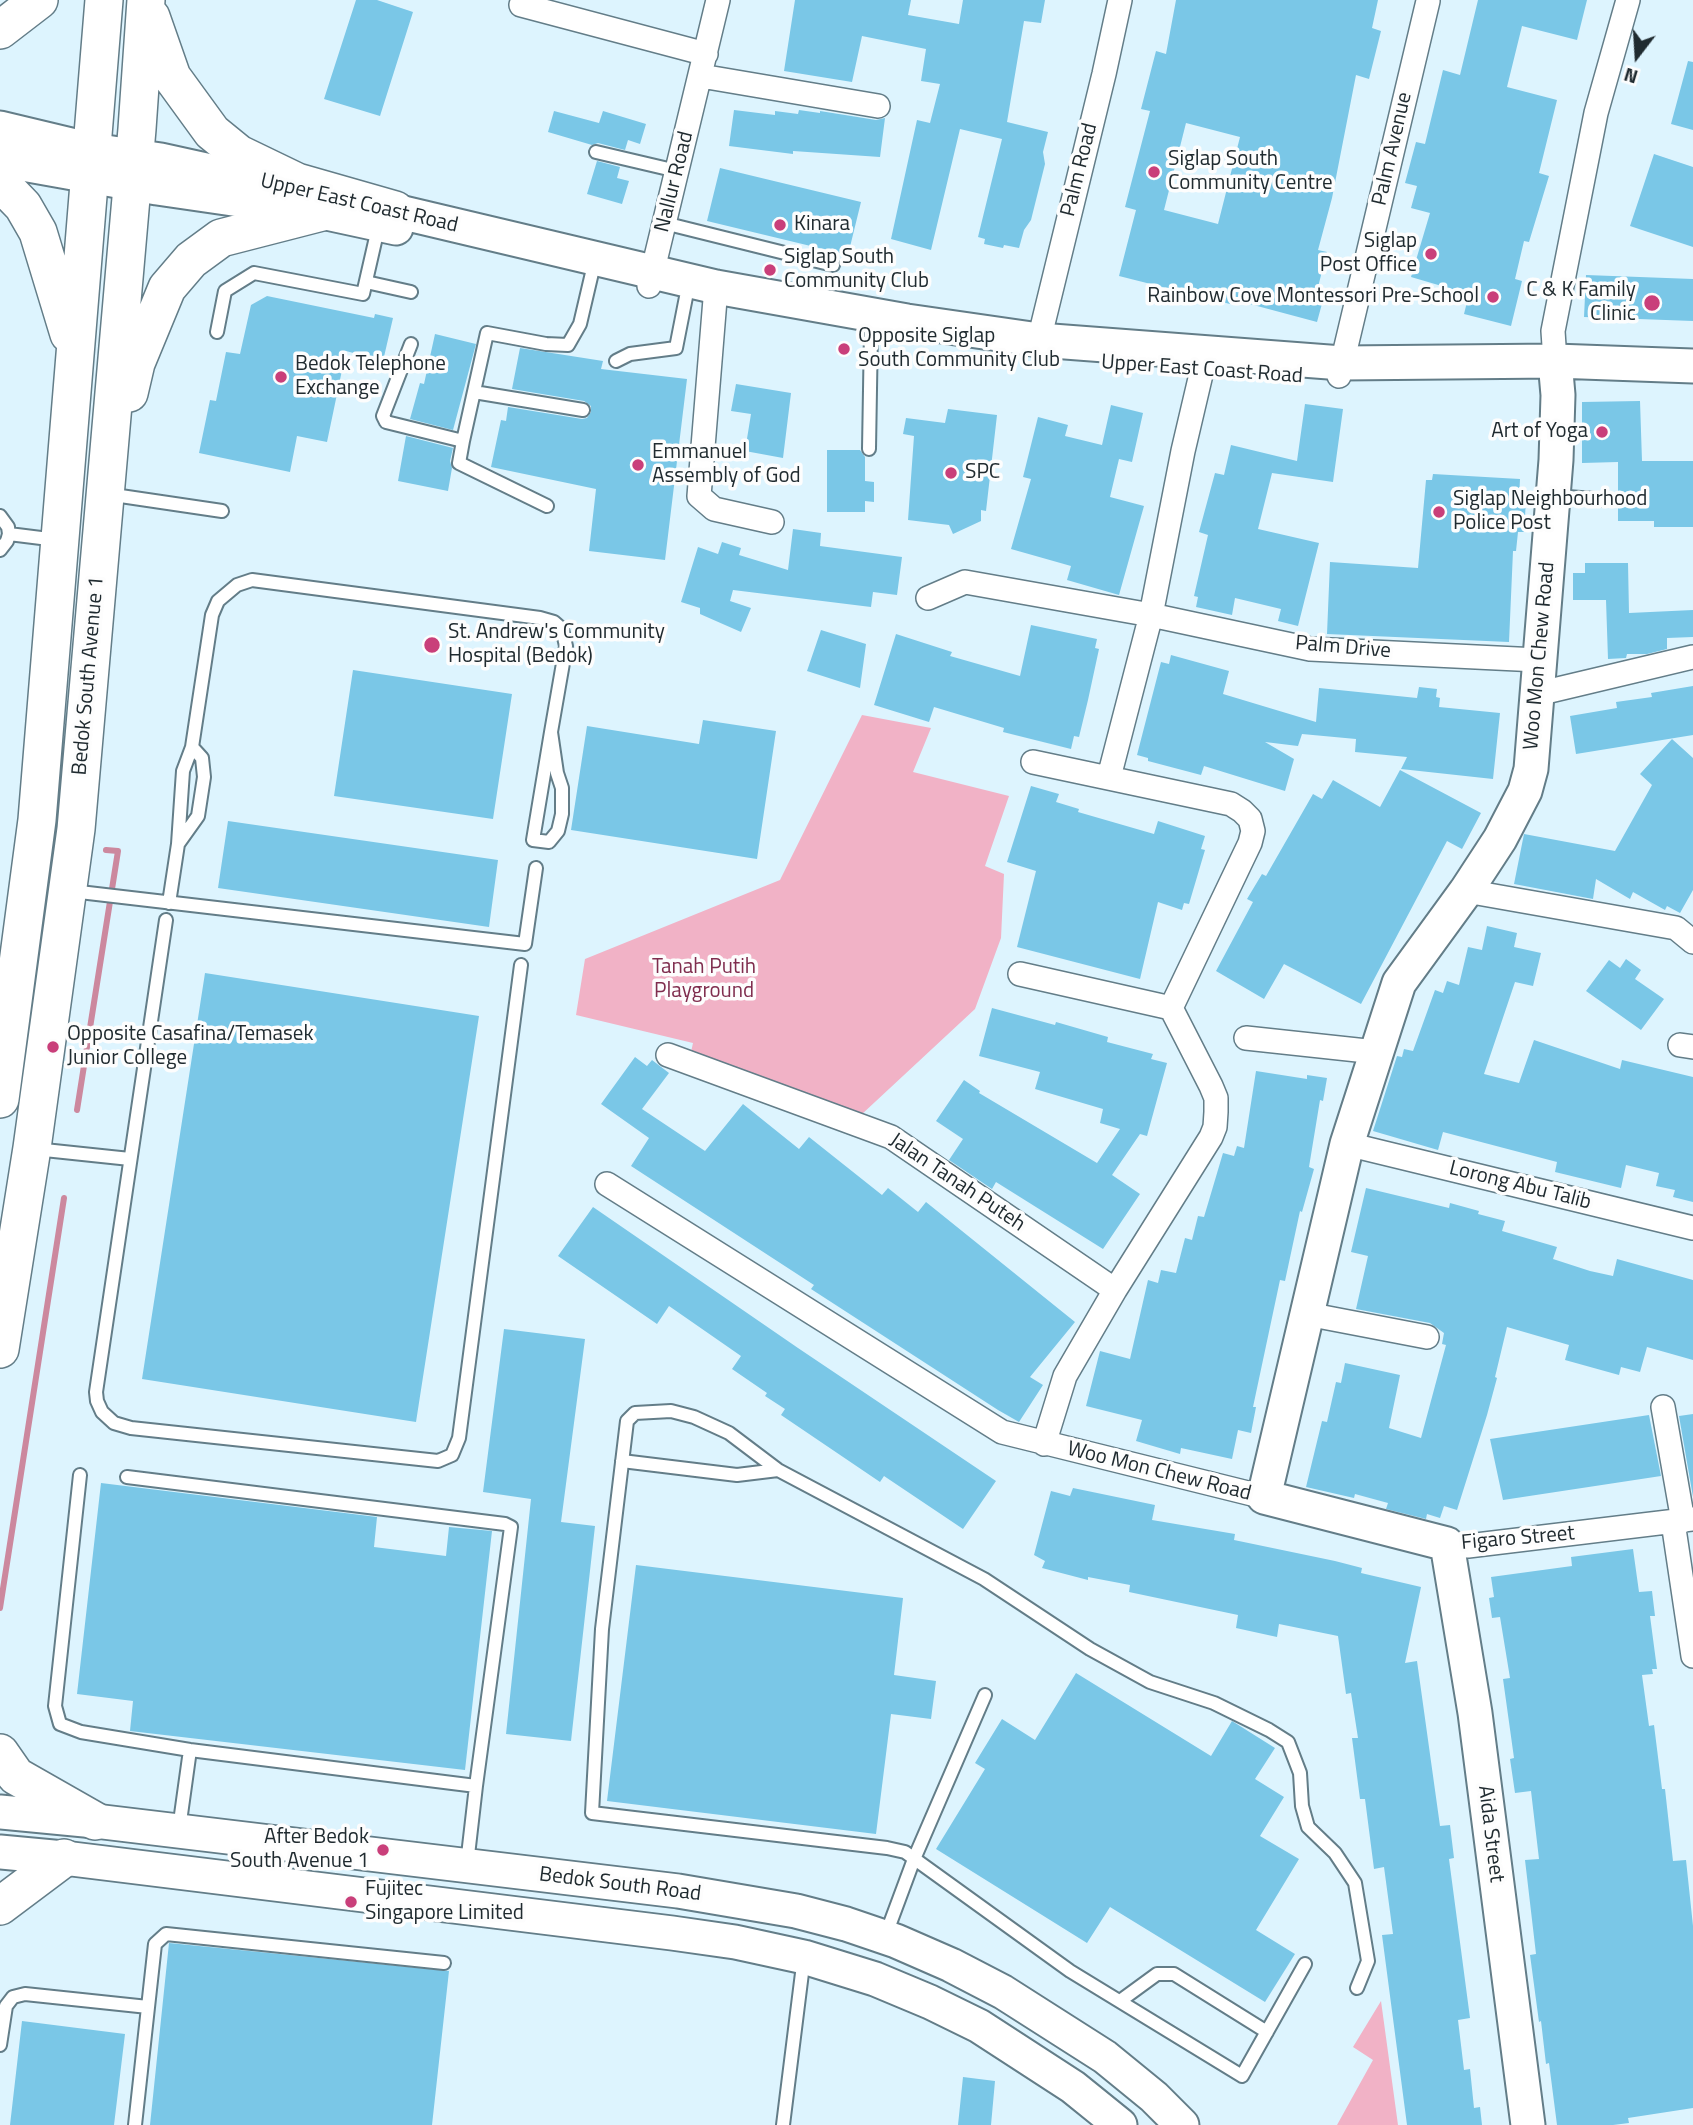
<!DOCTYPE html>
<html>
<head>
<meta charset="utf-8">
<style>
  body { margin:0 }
  #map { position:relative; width:1693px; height:2125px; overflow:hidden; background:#ddf4fe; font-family:"Titillium Web",sans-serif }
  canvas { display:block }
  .north { position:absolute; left:1602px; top:21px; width:70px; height:70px; -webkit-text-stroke:5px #fdfdfd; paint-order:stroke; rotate:197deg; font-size:19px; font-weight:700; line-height:28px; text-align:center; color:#202b30 }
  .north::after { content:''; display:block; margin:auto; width:24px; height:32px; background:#202b30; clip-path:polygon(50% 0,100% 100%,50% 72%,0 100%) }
</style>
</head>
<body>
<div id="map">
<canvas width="1693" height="2125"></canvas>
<div class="north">N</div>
</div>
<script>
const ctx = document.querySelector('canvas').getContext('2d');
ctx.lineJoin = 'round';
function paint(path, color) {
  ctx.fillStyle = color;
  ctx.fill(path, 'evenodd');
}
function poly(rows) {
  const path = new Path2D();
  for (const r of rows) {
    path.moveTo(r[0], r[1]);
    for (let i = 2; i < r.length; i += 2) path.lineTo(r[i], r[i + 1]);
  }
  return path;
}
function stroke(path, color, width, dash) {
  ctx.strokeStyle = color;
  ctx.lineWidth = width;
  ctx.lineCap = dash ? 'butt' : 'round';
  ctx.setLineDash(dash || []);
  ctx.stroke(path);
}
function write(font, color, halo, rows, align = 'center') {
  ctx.font = font + ' "Titillium Web",sans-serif';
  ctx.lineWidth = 7;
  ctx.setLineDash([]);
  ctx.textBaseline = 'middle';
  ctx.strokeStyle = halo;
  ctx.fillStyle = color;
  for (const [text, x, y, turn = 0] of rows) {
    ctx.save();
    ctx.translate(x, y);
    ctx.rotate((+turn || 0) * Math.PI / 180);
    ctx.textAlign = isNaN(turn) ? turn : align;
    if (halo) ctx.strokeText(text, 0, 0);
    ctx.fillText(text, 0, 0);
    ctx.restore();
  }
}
paint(poly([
  [862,715,931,728,913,772,1009,796,985,866,1004,874,1001,938,975,1009,861,1115,691,1052,693,1043,576,1015,585,959,780,880],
  [1381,2001,1398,2125,1337,2125,1373,2060,1353,2047]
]), '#f1b2c6');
stroke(poly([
  [77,1110,118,851,106,850],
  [0,1608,64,1198]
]), '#cc889e', 6);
paint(poly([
  [356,0,377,0,413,12,380,116,324,99],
  [795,0,911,0,908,15,959,24,963,0,1045,0,1041,23,1024,21,1007,122,1048,132,1043,152,1045,164,1031,220,1024,230,1019,248,1004,245,1003,248,984,244,985,239,978,237,1002,139,960,129,931,250,891,239,917,120,930,123,940,84,921,81,926,49,862,36,852,82,784,71],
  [1176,0,1378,0,1372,28,1381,31,1369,79,1356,75,1332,198,1318,250,1327,252,1318,287,1326,289,1317,322,1231,299,1230,304,1119,276,1136,210,1125,207,1150,111,1141,109,1156,51,1166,54],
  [1186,123,1240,137,1218,224,1164,210],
  [1478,0,1587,0,1577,40,1522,26,1507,87,1557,100,1539,173,1549,176,1529,242,1524,241,1515,279,1522,281,1511,326,1464,314,1469,294,1411,277,1430,213,1411,208,1417,186,1405,183,1416,142,1425,144,1443,70,1460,75],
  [1688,61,1693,62,1693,130,1671,124],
  [734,110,775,115,775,111,798,114,799,110,820,113,820,111,876,120,885,118,880,157,793,151,793,154,729,146],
  [554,111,599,123,603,111,646,124,640,144,628,140,625,150,598,143,592,145,548,132],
  [1654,154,1693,167,1693,247,1630,226],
  [597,161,620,167,617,178,629,181,622,204,587,194],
  [720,168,861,202,848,255,707,221],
  [1586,275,1693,279,1693,321,1584,317],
  [267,296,374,318,375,314,393,318,383,361,346,351,327,442,297,436,290,472,199,453,210,400,216,401,226,352,240,354,251,305],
  [435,334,476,344,453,430,410,419,420,383,424,384],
  [520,348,603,361,601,369,687,379,665,560,589,551,596,489,491,467,501,420,506,421,508,407,582,419,587,418,591,412,591,406,584,401,512,389],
  [736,384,791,393,783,458,745,451,751,414,731,411],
  [1640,401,1642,461,1693,461,1693,527,1654,527,1654,521,1618,521,1618,462,1582,463,1582,402],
  [1305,404,1343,409,1333,482,1272,473,1258,529,1319,543,1298,626,1278,621,1281,609,1235,598,1232,615,1196,607,1198,597,1194,596,1208,535,1199,532,1215,473,1224,475,1231,445,1297,461],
  [1111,405,1143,413,1132,462,1119,459,1110,497,1144,506,1119,595,1067,580,1071,566,1011,549,1031,479,1023,477,1038,417,1068,425,1065,436,1102,445],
  [948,409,997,415,986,511,981,510,981,521,953,534,949,525,908,520,914,436,903,434,906,418,945,423],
  [406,436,453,448,450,461,452,468,448,491,398,481],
  [827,450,860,450,865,457,865,481,874,482,874,502,865,501,865,512,827,512],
  [1433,474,1520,479,1519,499,1526,500,1524,532,1518,532,1516,551,1513,551,1509,642,1327,634,1330,562,1418,568,1426,480,1432,480],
  [793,529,821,533,820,546,902,557,897,595,873,592,871,607,733,590,730,601,751,608,741,632,700,614,700,608,681,602,698,547,718,554,722,542,741,548,739,555,788,570],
  [1585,563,1628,563,1629,613,1693,610,1693,637,1667,638,1667,649,1647,654,1627,654,1626,658,1608,659,1606,600,1573,600,1573,573,1585,573],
  [1031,625,1097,639,1095,648,1099,649,1088,700,1079,737,1074,736,1071,749,1003,732,1004,728,934,707,929,722,874,705,896,634,952,652,950,656,1020,676],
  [821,630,866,644,860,688,807,671],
  [1171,655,1229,671,1223,694,1316,722,1319,688,1417,698,1419,687,1437,689,1436,697,1440,698,1439,707,1500,713,1493,779,1401,769,1407,757,1355,752,1356,739,1302,734,1298,746,1265,742,1294,759,1285,791,1204,766,1201,775,1148,761,1148,758,1137,755,1161,662,1169,664],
  [353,670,512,694,493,819,334,796],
  [1693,686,1693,735,1576,754,1570,716,1617,708,1616,702,1652,697,1651,693],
  [703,720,776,731,757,859,571,830,587,726,699,744],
  [1672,739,1693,758,1693,890,1680,913,1667,906,1665,910,1633,892,1630,899,1596,879,1593,899,1514,884,1524,834,1615,851,1652,785,1640,774],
  [1400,770,1481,813,1462,849,1447,841,1361,1004,1284,964,1264,999,1216,971,1253,902,1247,899,1262,874,1266,876,1313,794,1322,799,1333,780,1380,807],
  [1031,786,1059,794,1056,802,1079,809,1078,812,1154,834,1158,821,1205,836,1201,849,1205,850,1189,904,1184,903,1182,910,1158,902,1140,979,1017,947,1036,871,1007,862],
  [228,821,498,860,489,927,218,888],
  [1487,926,1517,933,1514,947,1541,953,1533,986,1515,982,1484,1074,1519,1083,1534,1040,1620,1069,1622,1060,1693,1077,1693,1202,1673,1197,1675,1190,1656,1186,1659,1173,1626,1165,1621,1188,1555,1172,1557,1162,1443,1132,1438,1150,1373,1131,1397,1056,1402,1057,1404,1049,1413,1051,1435,990,1443,993,1447,981,1459,985,1468,947,1482,950],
  [1626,959,1641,970,1635,979,1664,999,1641,1030,1586,991,1609,960,1620,968],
  [205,973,479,1016,416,1422,142,1379],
  [992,1008,1055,1025,1056,1022,1108,1037,1107,1042,1153,1054,1151,1059,1167,1063,1147,1136,1140,1134,1112,1175,1140,1194,1103,1249,996,1182,992,1189,949,1160,963,1139,936,1121,964,1080,980,1091,979,1093,1097,1163,1120,1129,1100,1123,1103,1109,1035,1089,1040,1072,979,1056],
  [635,1057,647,1066,652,1060,669,1073,642,1109,705,1151,743,1104,799,1149,809,1137,882,1195,888,1188,918,1212,926,1202,1075,1322,1030,1377,1043,1385,1019,1422,998,1410,811,1289,814,1285,631,1166,649,1138,601,1104],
  [1256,1071,1307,1079,1307,1075,1327,1078,1323,1101,1320,1100,1309,1167,1314,1169,1302,1212,1300,1211,1285,1281,1280,1280,1253,1407,1256,1407,1251,1433,1238,1430,1232,1459,1181,1448,1180,1454,1136,1441,1142,1420,1086,1406,1100,1351,1130,1359,1148,1280,1158,1283,1161,1270,1176,1273,1185,1238,1192,1240,1198,1216,1204,1217,1223,1153,1234,1156,1237,1146,1244,1148],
  [1366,1188,1449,1208,1450,1203,1479,1211,1478,1214,1505,1221,1502,1231,1557,1247,1553,1259,1590,1271,1613,1276,1617,1259,1693,1280,1693,1360,1647,1347,1640,1372,1621,1367,1619,1375,1565,1360,1569,1345,1507,1327,1495,1377,1497,1378,1487,1415,1457,1510,1444,1506,1440,1518,1427,1514,1426,1519,1386,1509,1388,1503,1355,1494,1354,1498,1306,1487,1322,1421,1327,1422,1336,1382,1341,1383,1345,1363,1400,1375,1389,1428,1421,1438,1446,1345,1442,1344,1444,1333,1430,1323,1356,1309,1368,1256,1351,1252],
  [593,1207,798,1348,996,1481,963,1529,884,1476,880,1482,781,1415,785,1409,765,1396,767,1393,732,1369,741,1356,669,1306,657,1324,558,1256],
  [504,1329,585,1339,561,1522,595,1526,571,1741,506,1734,531,1499,483,1492],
  [1693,1414,1693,1497,1679,1416],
  [1649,1415,1661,1476,1503,1500,1490,1439],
  [101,1483,377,1517,374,1547,446,1556,449,1527,492,1531,465,1770,130,1731,133,1701,77,1694],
  [1073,1488,1155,1505,1152,1520,1235,1534,1234,1540,1335,1561,1362,1568,1361,1573,1421,1587,1405,1663,1417,1661,1440,1826,1450,1825,1454,1858,1449,1859,1470,2018,1458,2020,1464,2070,1470,2069,1474,2108,1480,2107,1482,2125,1407,2125,1382,1935,1393,1934,1384,1867,1374,1869,1365,1799,1360,1799,1352,1738,1358,1738,1351,1693,1346,1694,1338,1636,1279,1624,1277,1637,1236,1628,1238,1615,1129,1592,1130,1585,1088,1577,1088,1580,1042,1568,1045,1561,1034,1555,1051,1491,1070,1496],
  [1633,1549,1639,1592,1652,1591,1655,1616,1650,1616,1657,1669,1652,1669,1653,1674,1642,1675,1649,1726,1654,1725,1662,1789,1665,1789,1673,1861,1686,1860,1693,1926,1693,2108,1628,2118,1629,2123,1613,2125,1557,2125,1549,2063,1546,2064,1541,2021,1539,2022,1530,1955,1536,1954,1525,1860,1539,1859,1531,1791,1515,1793,1510,1759,1514,1758,1503,1679,1510,1678,1500,1617,1492,1618,1489,1598,1494,1597,1491,1577,1572,1566,1571,1557],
  [636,1565,903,1598,894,1675,936,1681,931,1719,891,1714,876,1834,607,1801],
  [1076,1673,1211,1756,1232,1721,1275,1748,1255,1779,1284,1797,1260,1836,1299,1859,1256,1930,1295,1954,1265,2002,1110,1907,1087,1943,936,1849,985,1769,975,1763,1002,1719,1035,1740],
  [169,1943,449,1971,432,2125,150,2125],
  [22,2021,125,2034,114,2125,10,2125],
  [963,2077,995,2081,991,2125,958,2125]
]), '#7ac7e7');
const lane = poly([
  [596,152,677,171],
  [664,223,833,265],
  [366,282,411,292],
  [217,332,225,291,254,273,363,294,379,224],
  [411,344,383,416,386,422,463,441],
  [616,361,630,354,676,348,686,297],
  [474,392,583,410],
  [869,449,871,330],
  [107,494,222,511],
  [1554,496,1608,500],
  [547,506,459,463,463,441,487,333,546,344,568,345,580,324,595,260],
  [0,516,8,527,9,534,7,541,0,550],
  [9,534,57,540],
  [178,844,198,816,204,777,202,758,192,747],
  [71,891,525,944,536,868],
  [169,903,178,844,183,771,192,747,212,615,218,601,237,585,252,580,540,618,554,622,562,629,566,646,551,732,533,840,549,842,558,831,562,814,562,788,557,773,551,732],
  [166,920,96,1392,97,1401,102,1412,114,1423,131,1428,438,1461,452,1455,459,1438,521,965],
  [35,1149,130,1159],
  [622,1461,737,1475,778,1470],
  [80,1475,55,1706,60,1724,81,1732,190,1750,476,1786],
  [127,1477,505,1524,511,1527,476,1786,467,1864],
  [179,1829,190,1750],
  [885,1937,914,1859,985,1695],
  [1305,1964,1242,2076,1070,1971,905,1852,887,1848,592,1813,602,1629,627,1421,635,1413,671,1411,694,1417,729,1433,778,1470,984,1579,1090,1649,1150,1682,1214,1703,1269,1730,1288,1742,1300,1773,1302,1806,1308,1827,1335,1853,1355,1883,1368,1961,1357,1988],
  [1120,2001,1157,1974,1174,1974,1267,2032],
  [0,2045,6,2006,13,1997,25,1994,148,2007],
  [135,2125,155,1944,166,1934,444,1963],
  [783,2125,804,1957]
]);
const street = poly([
  [521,5,706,54],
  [701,76,878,106],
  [649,286,718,0],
  [716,287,699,496,714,509,772,522],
  [1039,340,1104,74,1120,0],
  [1555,361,1553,331,1596,113,1628,0],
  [1339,376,1428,1],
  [928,598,965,582,1151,615,1310,649,1538,660],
  [1537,694,1693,657],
  [1033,762,1231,804,1242,811,1250,819,1253,831,1250,843,1171,1008],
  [1109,777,1151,615,1183,451,1206,353],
  [1466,891,1676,928,1693,942],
  [1020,974,1171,1008,1211,1086,1216,1098,1216,1112,1215,1127,1211,1137,1115,1290,1065,1376,1044,1444],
  [1246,1038,1376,1052],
  [1680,1045,1693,1047],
  [668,1055,891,1137,1115,1290],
  [1347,1144,1693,1228],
  [607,1184,1002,1432,1264,1497],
  [1307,1314,1427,1337],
  [1663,1407,1683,1521],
  [1673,1522,1693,1656],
  [1447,1544,1468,1546,1693,1519]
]);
const secondary = poly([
  [0,128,92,150,161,160,297,190],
  [0,160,157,188,322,212,396,228],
  [370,205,716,287,907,321,1039,340,1342,363,1555,361,1693,366],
  [0,1812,95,1821,678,1891,796,1911,846,1924,896,1941,951,1965,1003,1992,1105,2057,1154,2097,1182,2125],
  [0,1852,64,1858,672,1933,735,1942,804,1957,875,1979,930,2002,979,2026,1073,2087,1120,2125],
  [1528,2125,1475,1713,1447,1544,1264,1497,1347,1144,1399,983,1466,891,1500,839,1525,791,1531,769,1556,460,1558,395,1555,361]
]);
const primary = poly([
  [151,17,172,77,212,132,239,154,297,182,395,210],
  [0,30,39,0],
  [0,182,23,206,38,232,69,334],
  [129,393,136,363,167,288,191,260,221,238,322,212],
  [0,1099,37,820,104,0],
  [0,1349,32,1148,76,829,137,129,146,0],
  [0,1753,16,1776,95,1821],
  [0,1906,64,1858]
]);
stroke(lane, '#637d88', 16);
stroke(street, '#637d88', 26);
stroke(secondary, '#637d88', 37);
stroke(primary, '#637d88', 40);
stroke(lane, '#fff', 12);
stroke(street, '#fff', 23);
stroke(secondary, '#fff', 33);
stroke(primary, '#fff', 37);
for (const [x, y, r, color] of [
  [1154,172,7,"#c93f7a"],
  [780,225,7,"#c93f7a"],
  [1431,254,7,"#c93f7a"],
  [770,270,7,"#c93f7a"],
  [1493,297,7,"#c93f7a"],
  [1652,303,9,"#c93f7a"],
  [844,349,7,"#c93f7a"],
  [281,377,7,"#c93f7a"],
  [1602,432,7,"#c93f7a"],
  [638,465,7,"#c93f7a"],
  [951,473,7,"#c93f7a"],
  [1439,512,7,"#c93f7a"],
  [432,645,9,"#c93f7a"],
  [53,1047,7,"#c93f7a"],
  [383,1850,7,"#c93f7a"],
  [351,1902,7,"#c93f7a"]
]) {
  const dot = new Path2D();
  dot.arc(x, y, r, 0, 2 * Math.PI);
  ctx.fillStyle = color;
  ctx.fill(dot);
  stroke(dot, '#fdfdfd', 2.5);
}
write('21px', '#202b30', '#fdfdfd', [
  ["Palm Avenue",1393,149,-77],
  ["Palm Road",1080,170,-76],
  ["Nallur Road",675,182,-76],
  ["Upper East Coast Road",359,204,13],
  ["Upper East Coast Road",1202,370,4],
  ["Palm Drive",1343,648,5],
  ["Woo Mon Chew Road",1540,656,-85],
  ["Bedok South Avenue 1",89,676,-85],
  ["Jalan Tanah Puteh",957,1183,34],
  ["Lorong Abu Talib",1520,1186,14],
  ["Woo Mon Chew Road",1159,1472,14],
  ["Figaro Street",1518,1539,-5],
  ["Aida Street",1490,1834,83],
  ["Bedok South Road",620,1885,7]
]);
write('21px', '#202b30', '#fdfdfd', [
  ["Siglap South",1168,160],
  ["Community Centre",1168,184],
  ["Kinara",794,225],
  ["Siglap",1417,242,"right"],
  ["Post Office",1417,266,"right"],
  ["Siglap South",784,258],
  ["Community Club",784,282],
  ["C & K Family",1636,291,"right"],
  ["Clinic",1636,315,"right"],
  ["Rainbow Cove Montessori Pre-School",1479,297,"right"],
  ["Opposite Siglap",858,337],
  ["South Community Club",858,361],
  ["Bedok Telephone",295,365],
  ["Exchange",295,389],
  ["Art of Yoga",1588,432,"right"],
  ["Emmanuel",652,453],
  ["Assembly of God",652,477],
  ["SPC",965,473],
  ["Siglap Neighbourhood",1453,500],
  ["Police Post",1453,524],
  ["St. Andrew's Community",448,633],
  ["Hospital (Bedok)",448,657],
  ["Opposite Casafina/Temasek",67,1035],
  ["Junior College",67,1059],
  ["After Bedok",369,1838,"right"],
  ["South Avenue 1",369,1862,"right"],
  ["Fujitec",365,1890],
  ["Singapore Limited",365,1914]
], 'left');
write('21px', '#7f2d4e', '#fdfdfd', [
  ["Tanah Putih",704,968],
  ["Playground",704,992]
]);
</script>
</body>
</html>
